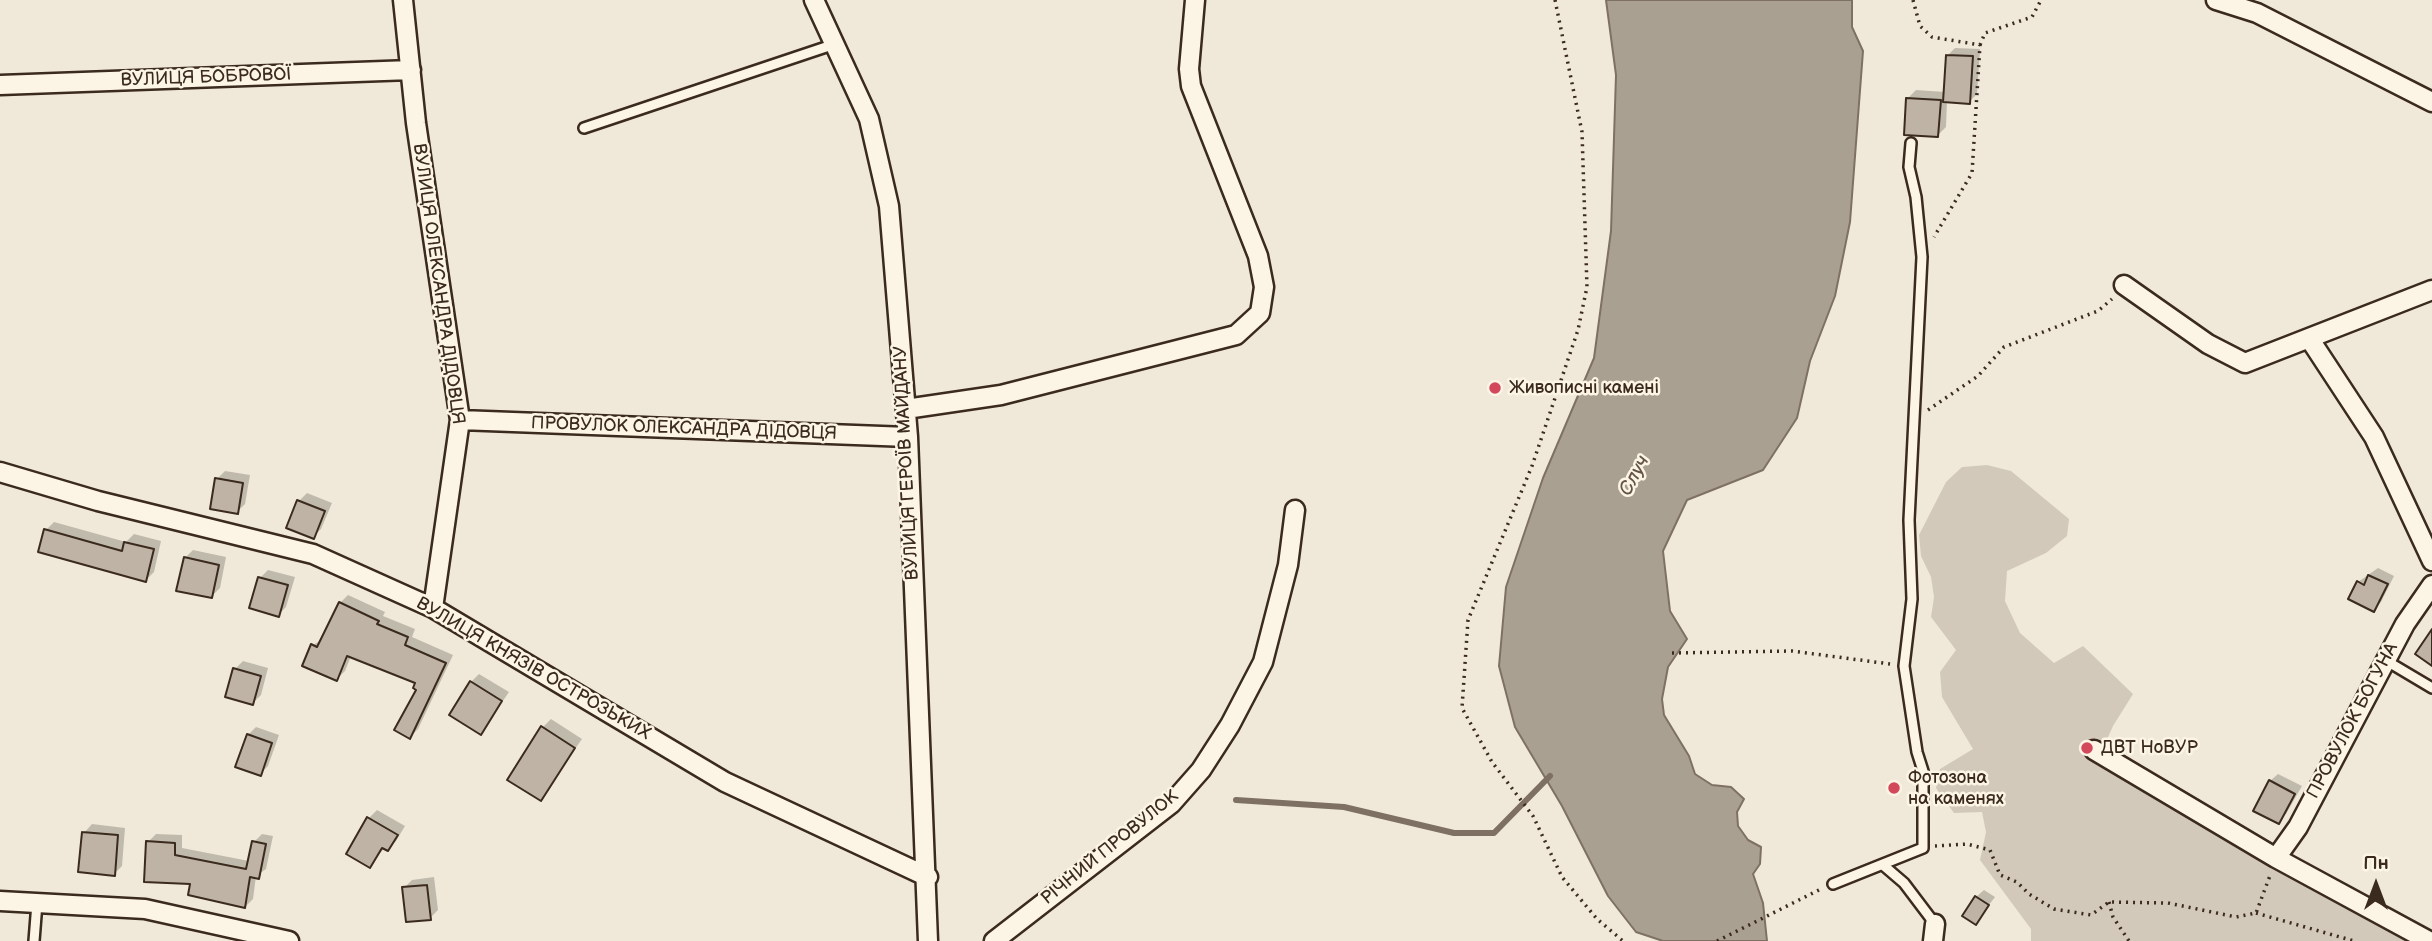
<!DOCTYPE html>
<html>
<head>
<meta charset="utf-8">
<style>
  body { margin:0 }
  #map { position:relative; width:2432px; height:941px; overflow:hidden; background:#f0e9d9; font-family:"Balsamiq Sans",sans-serif }
  canvas { display:block }
  .north { position:absolute; left:2341px; top:850px; width:70px; height:70px; -webkit-text-stroke:5px #fcf5e5; paint-order:stroke; rotate:0deg; font-size:19px; font-weight:700; line-height:28px; text-align:center; color:#3b2a1e }
  .north::after { content:''; display:block; margin:auto; width:24px; height:32px; background:#3b2a1e; clip-path:polygon(50% 0,100% 100%,50% 72%,0 100%) }
</style>
</head>
<body>
<div id="map">
<canvas width="2432" height="941"></canvas>
<div class="north">Пн</div>
</div>
<script>
const ctx = document.querySelector('canvas').getContext('2d');
ctx.lineJoin = 'round';
function paint(path, color) {
  ctx.fillStyle = color;
  ctx.fill(path, 'evenodd');
}
function poly(rows) {
  const path = new Path2D();
  for (const r of rows) {
    path.moveTo(r[0], r[1]);
    for (let i = 2; i < r.length; i += 2) path.lineTo(r[i], r[i + 1]);
  }
  return path;
}
function stroke(path, color, width, dash) {
  ctx.strokeStyle = color;
  ctx.lineWidth = width;
  ctx.lineCap = dash ? 'butt' : 'round';
  ctx.setLineDash(dash || []);
  ctx.stroke(path);
}
function write(font, color, halo, rows, align = 'center') {
  ctx.font = font + ' "Balsamiq Sans",sans-serif';
  ctx.lineWidth = 5;
  ctx.setLineDash([]);
  ctx.textBaseline = 'middle';
  ctx.strokeStyle = halo;
  ctx.fillStyle = color;
  for (const [text, x, y, turn = 0] of rows) {
    ctx.save();
    ctx.translate(x, y);
    ctx.rotate((+turn || 0) * Math.PI / 180);
    ctx.textAlign = isNaN(turn) ? turn : align;
    if (halo) ctx.strokeText(text, 0, 0);
    ctx.fillText(text, 0, 0);
    ctx.restore();
  }
}
paint(poly([
  [1987,465,2011,471,2069,519,2067,536,2046,553,2007,571,2005,601,2020,633,2054,663,2083,646,2133,694,2113,726,2096,764,2276,858,2426,941,2031,941,2031,929,1980,860,1986,832,1982,812,1954,813,1936,788,1940,769,1973,749,1942,697,1940,672,1956,650,1931,617,1934,597,1931,577,1921,556,1919,535,1946,482,1962,467]
]), '#d2c9ba');
const water = poly([
  [1606,0,1852,0,1852,27,1863,51,1850,222,1835,296,1810,361,1797,418,1763,470,1687,500,1663,551,1670,611,1687,639,1668,667,1662,699,1664,715,1689,756,1695,774,1712,785,1731,787,1744,799,1737,812,1738,826,1748,840,1761,847,1760,864,1753,874,1763,903,1767,941,1663,941,1636,932,1608,896,1562,806,1515,727,1499,666,1506,587,1543,478,1594,358,1611,231,1616,75,1606,0]
]);
paint(water, '#aaa091');
stroke(water, '#7e7163', 2);
paint(poly([
  [1955,48,1980,49,1977,94,1969,102,1947,101,1946,127,1938,135,1908,98,1916,90,1945,92,1947,56],
  [225,471,250,475,245,504,237,512,217,479],
  [307,493,332,503,321,529,313,537,299,501],
  [54,522,126,542,134,534,161,541,154,572,146,580,46,530],
  [193,550,226,557,220,588,212,596,185,558],
  [2378,568,2394,576,2381,602,2373,610,2358,582],
  [268,570,295,577,286,607,278,615,260,578],
  [348,595,385,612,383,616,415,629,412,637,453,655,418,729,410,737,417,682,351,656,345,671,337,679,313,645,323,639,340,603],
  [243,661,268,668,261,695,253,703,235,669],
  [479,674,509,692,481,733,471,682],
  [551,719,582,739,540,799,543,727],
  [256,727,279,735,268,766,260,774,248,735],
  [2278,774,2302,786,2286,814,2278,822,2270,781],
  [377,810,405,826,396,841,388,849,385,847,370,866,369,818],
  [92,824,125,828,122,866,114,874,84,833],
  [156,834,182,835,182,848,249,861,254,842,262,834,273,836,266,869,256,876,253,899,245,907,192,882,148,842],
  [434,877,438,910,430,918,404,888,412,880],
  [1984,890,1995,897,1976,922,1976,897]
]), '#0003');
stroke(poly([
  [1236,800,1344,807,1454,833,1494,833,1550,776]
]), '#7e7163', 6);
const building = poly([
  [1946,55,1973,56,1970,104,1943,102,1946,55],
  [1906,98,1941,100,1938,137,1904,135,1906,98],
  [215,478,243,483,238,514,210,509,215,478],
  [297,500,325,511,314,539,286,528,297,500],
  [44,529,122,551,124,542,154,549,146,582,38,552,44,529],
  [184,557,219,565,212,598,176,591,184,557],
  [2368,575,2388,584,2374,612,2348,599,2357,581,2364,585,2368,575],
  [258,577,288,585,279,617,249,608,258,577],
  [339,602,379,621,377,624,408,637,405,645,446,663,410,739,394,730,416,690,413,688,415,683,347,656,337,681,302,666,311,644,317,647,339,602],
  [2432,629,2432,666,2415,654,2432,629],
  [233,668,261,676,253,705,225,697,233,668],
  [470,681,502,701,481,735,449,715,470,681],
  [541,726,575,748,541,801,507,780,541,726],
  [247,734,272,743,261,776,235,767,247,734],
  [2269,780,2295,794,2279,824,2253,811,2269,780],
  [367,817,398,835,388,851,382,848,370,868,346,854,367,817],
  [82,832,118,835,115,876,78,872,82,832],
  [146,841,175,843,175,855,246,869,252,841,266,844,259,879,250,877,245,908,188,895,190,884,144,882,146,841],
  [427,885,431,920,406,922,402,887,427,885],
  [1975,896,1989,905,1976,925,1962,916,1975,896]
]);
paint(building, '#beb3a4');
stroke(building, '#3b2a1e', 2);
const service = poly([
  [584,128,835,44],
  [2385,660,2432,688],
  [1883,865,1904,883,1935,924],
  [1833,884,1923,848,1923,771,1917,752,1904,666,1912,599,1909,520,1922,257,1916,197,1909,167,1911,143],
  [34,941,37,903]
]);
const minor = poly([
  [403,0,416,123,460,420,433,608],
  [814,0,869,119,889,206,908,437,928,941],
  [2216,0,2257,13,2432,102],
  [0,85,411,70],
  [2124,285,2208,344,2245,363,2432,290],
  [2309,338,2374,437,2432,561],
  [906,409,1001,395,1236,335,1260,313,1264,287,1258,256,1191,86,1189,69,1195,0],
  [460,420,908,437],
  [0,472,98,501,313,554,433,608,725,782,928,877],
  [2094,750,2276,858,2429,941],
  [2276,858,2298,827,2405,624,2432,585],
  [0,901,145,909,289,941],
  [994,941,1171,804,1201,770,1230,725,1263,662,1288,565,1295,510],
  [1933,941,1935,924]
]);
stroke(service, '#3b2a1e', 14);
stroke(minor, '#3b2a1e', 23);
stroke(poly([
  [1555,0,1582,132,1587,287,1578,330,1532,466,1468,620,1462,708,1492,762,1533,816,1562,877,1597,919,1623,941],
  [1913,0,1920,26,1932,37,1980,45,1972,173,1934,237],
  [1980,45,1985,33,2032,17,2041,0],
  [1928,410,1978,376,2004,347,2098,311,2112,299],
  [1672,653,1792,651,1890,664],
  [1935,846,1967,844,1990,850,2000,875,2017,882,2029,894,2054,909,2091,915,2109,902,2168,903,2236,917,2256,913,2271,873],
  [2109,902,2113,917,2129,941],
  [2256,913,2354,941],
  [1717,941,1821,889]
]), '#3b2a1e', 3.5, [2, 5]);
stroke(service, '#fcf5e5', 9);
stroke(minor, '#fcf5e5', 18);
for (const [x, y, r, color] of [
  [1495,388,7,"#d1495b"],
  [2087,748,7,"#d1495b"],
  [1894,788,7,"#d1495b"]
]) {
  const dot = new Path2D();
  dot.arc(x, y, r, 0, 2 * Math.PI);
  ctx.fillStyle = color;
  ctx.fill(dot);
  stroke(dot, '#fcf5e5', 2.5);
}
write('18px', '#3b2a1e', '#fcf5e5', [
  ["ВУЛИЦЯ БОБРОВОЇ",206,78,-2],
  ["ВУЛИЦЯ ОЛЕКСАНДРА ДІДОВЦЯ",438,284,82],
  ["ПРОВУЛОК ОЛЕКСАНДРА ДІДОВЦЯ",684,429,2],
  ["ВУЛИЦЯ ГЕРОЇВ МАЙДАНУ",907,463,-93],
  ["ВУЛИЦЯ КНЯЗІВ ОСТРОЗЬКИХ",533,669,30],
  ["ПРОВУЛОК БОГУНА",2353,721,-62],
  ["РІЧНИЙ ПРОВУЛОК",1110,848,-39]
]);
write('18px', '#3b2a1e', '#fcf5e5', [
  ["Живописні камені",1509,388],
  ["ДВТ НоВУР",2101,748],
  ["Фотозона",1908,778],
  ["на каменях",1908,799]
], 'left');
write('italic 19px', '#625346', '#fcf5e5', [
  ["Случ",1635,476,-62]
]);
</script>
</body>
</html>
